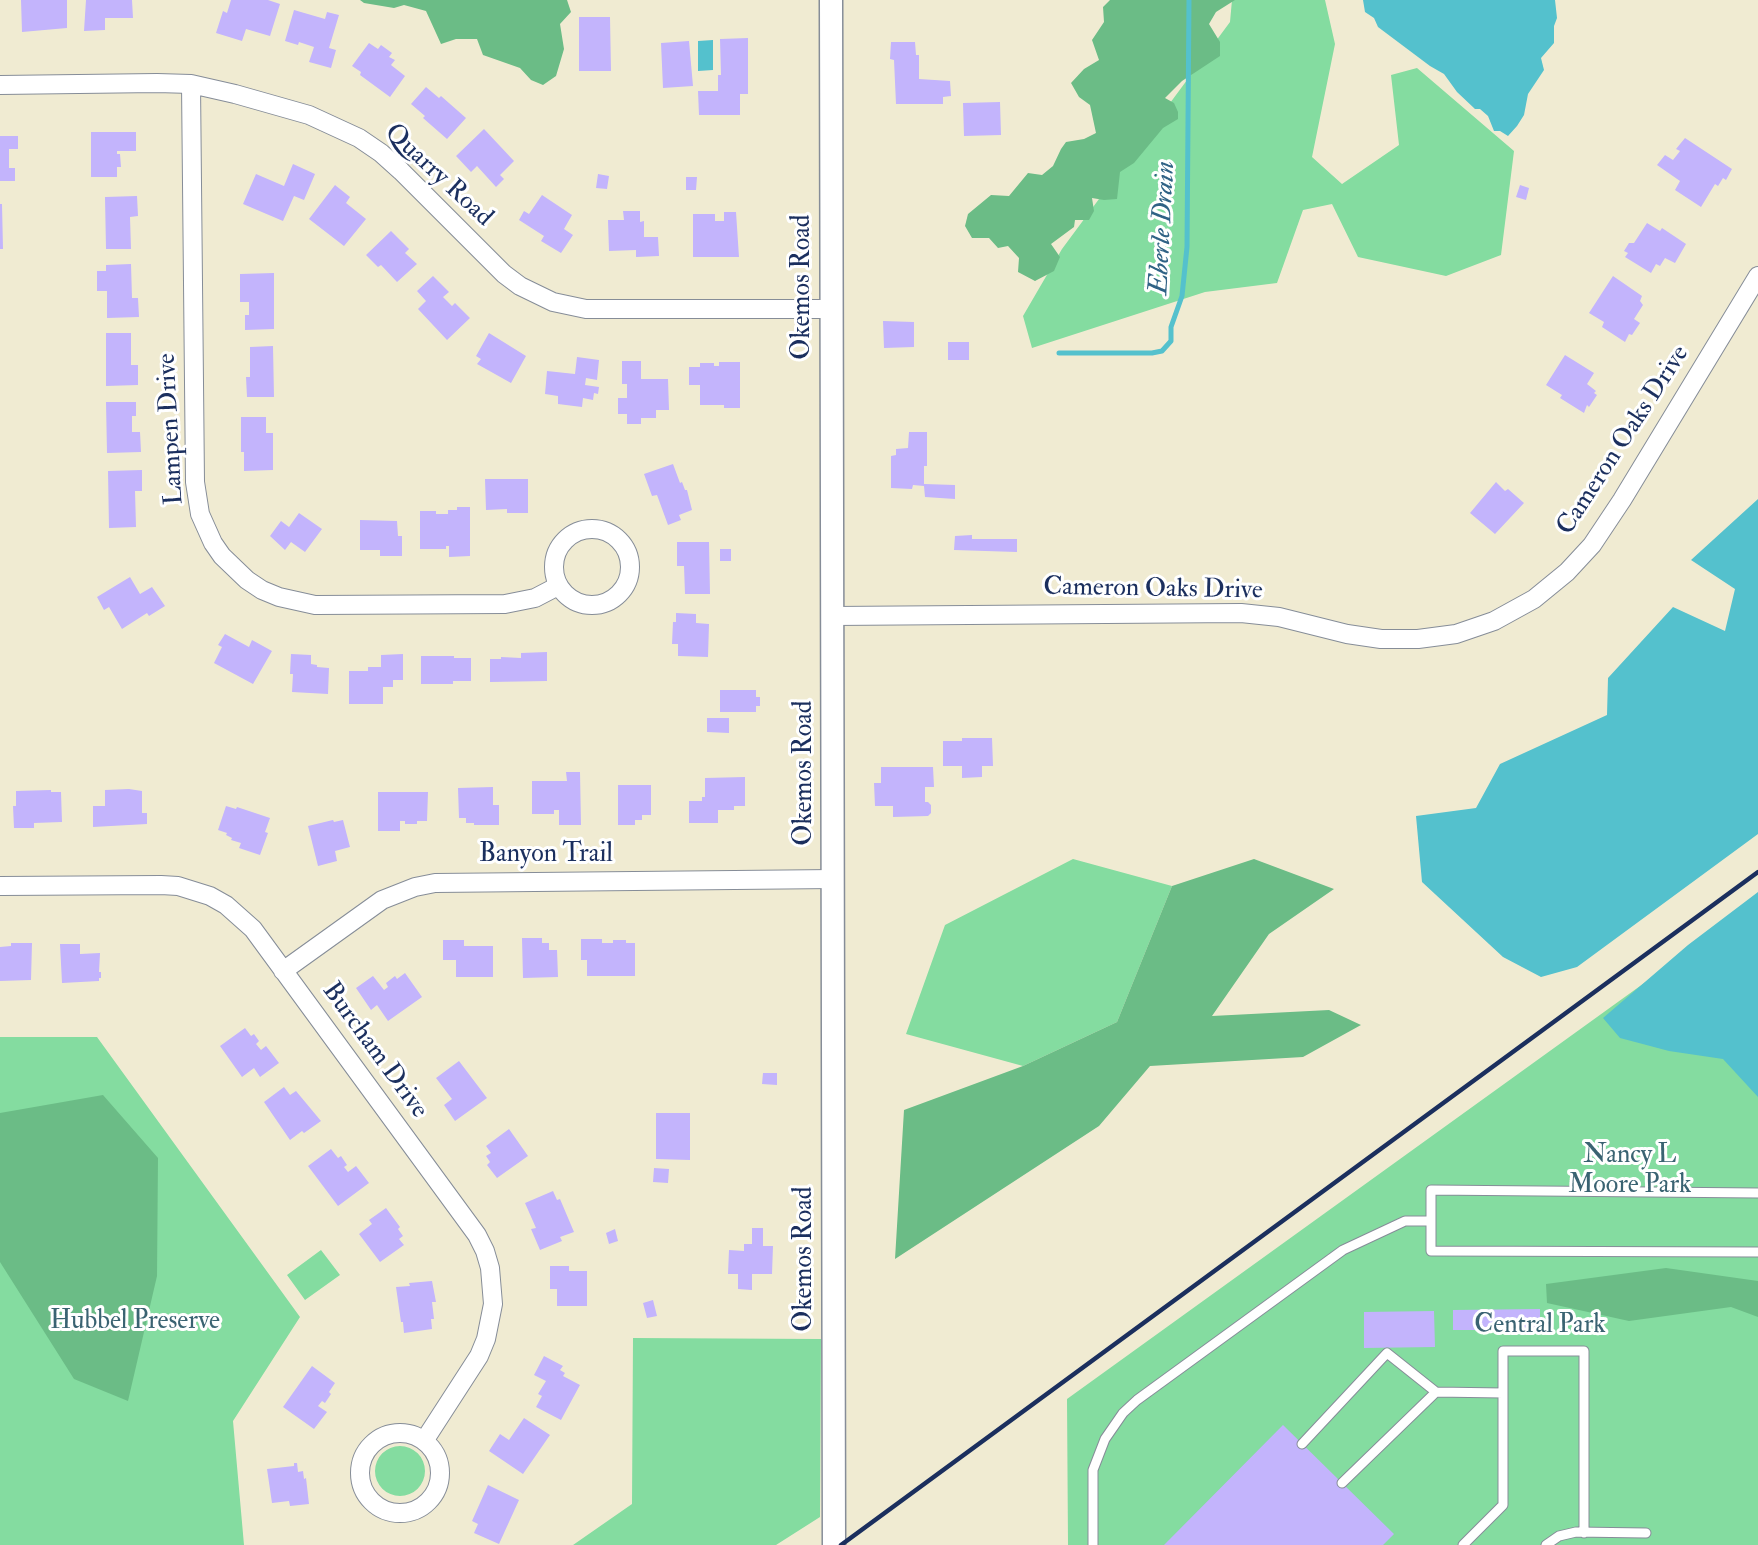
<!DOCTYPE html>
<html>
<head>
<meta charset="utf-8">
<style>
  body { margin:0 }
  canvas { display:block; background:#f0ebd2 }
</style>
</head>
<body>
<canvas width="1758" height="1545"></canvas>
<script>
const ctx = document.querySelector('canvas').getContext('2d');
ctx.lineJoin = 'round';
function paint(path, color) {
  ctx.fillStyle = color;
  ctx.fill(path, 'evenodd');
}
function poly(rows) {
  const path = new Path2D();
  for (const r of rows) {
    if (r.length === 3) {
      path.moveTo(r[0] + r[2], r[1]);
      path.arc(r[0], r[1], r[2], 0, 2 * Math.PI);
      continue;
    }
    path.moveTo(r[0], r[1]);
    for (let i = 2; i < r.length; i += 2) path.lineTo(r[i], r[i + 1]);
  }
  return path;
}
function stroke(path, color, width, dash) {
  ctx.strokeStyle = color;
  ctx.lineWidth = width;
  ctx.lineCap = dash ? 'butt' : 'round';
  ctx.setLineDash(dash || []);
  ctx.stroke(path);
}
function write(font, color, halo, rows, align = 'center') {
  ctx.font = font + ' "IM FELL Double Pica",serif';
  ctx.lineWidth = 6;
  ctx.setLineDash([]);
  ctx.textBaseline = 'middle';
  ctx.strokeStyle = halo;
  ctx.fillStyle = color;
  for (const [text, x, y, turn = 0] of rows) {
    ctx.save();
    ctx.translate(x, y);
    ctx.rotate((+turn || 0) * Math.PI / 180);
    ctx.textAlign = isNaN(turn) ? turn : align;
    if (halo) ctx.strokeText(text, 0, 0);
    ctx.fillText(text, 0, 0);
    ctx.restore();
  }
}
paint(poly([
  [1232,0,1325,0,1335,44,1312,157,1342,184,1399,145,1391,75,1417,68,1514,151,1501,255,1446,276,1358,257,1332,204,1303,210,1277,283,1205,292,1032,348,1023,316,1062,249,1230,22],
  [1073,859,1172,886,1117,1022,1023,1066,906,1034,945,925],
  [1758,901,1758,1545,1068,1545,1067,1399],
  [0,1037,97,1037,300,1317,233,1421,244,1545,0,1545],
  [321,1250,340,1275,305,1300,287,1275],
  [633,1338,821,1339,820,1517,776,1545,573,1545,632,1504],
  [400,1471,25]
]), '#84dca0');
paint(poly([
  [360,0,567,0,571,12,560,24,564,49,556,76,543,85,531,80,520,68,483,55,477,39,456,39,441,44,426,11,404,5,394,8,364,3],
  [1110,0,1235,0,1216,12,1209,24,1220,42,1220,56,1182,81,1165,98,1174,103,1178,112,1178,119,1163,128,1134,163,1120,172,1117,199,1104,200,1092,198,1094,211,1089,220,1075,220,1074,227,1051,244,1060,257,1054,271,1035,281,1018,272,1019,258,1008,246,998,248,989,238,972,238,965,226,968,214,991,195,1009,196,1028,173,1042,175,1053,166,1061,149,1066,142,1084,139,1096,133,1090,105,1079,97,1071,83,1084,69,1099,60,1092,40,1104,22,1103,7],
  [1254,859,1334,889,1269,934,1212,1016,1329,1010,1361,1025,1303,1057,1150,1066,1099,1126,895,1259,904,1110,1023,1066,1117,1022,1172,886],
  [103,1095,158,1158,157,1276,128,1401,74,1379,0,1262,0,1113],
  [1666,1268,1758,1281,1758,1317,1731,1307,1629,1321,1547,1303,1546,1284]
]), '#6bbc86');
paint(poly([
  [1363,0,1555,0,1557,18,1554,26,1554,43,1541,58,1544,70,1528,94,1524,115,1517,126,1508,136,1500,131,1494,131,1488,116,1480,109,1475,109,1457,92,1444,74,1430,66,1378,27,1374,18,1365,12],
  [713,40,713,70,698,71,698,41],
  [1758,499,1758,834,1577,967,1541,977,1503,957,1422,882,1416,816,1476,808,1500,764,1607,715,1608,678,1673,607,1725,631,1735,589,1691,560],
  [1758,892,1758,1097,1723,1059,1669,1051,1620,1038,1603,1018,1688,945]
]), '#54c1cd');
stroke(poly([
  [1059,353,1152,353,1162,351,1171,341,1171,327,1182,296,1187,247,1189,0]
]), '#54c1cd', 5);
paint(poly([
  [21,0,67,0,67,28,22,32],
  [86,0,132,0,133,18,105,18,105,30,84,31],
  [231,0,268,0,280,4,270,36,246,29,242,41,216,33,223,11,227,13],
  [294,10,325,19,327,12,339,15,329,48,336,50,331,68,309,62,314,47,299,42,298,45,285,41],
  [579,17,610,17,611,71,579,71],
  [748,38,748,94,740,94,740,115,699,115,698,91,718,91,718,75,721,75,720,39],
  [689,41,693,86,663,88,661,43],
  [891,42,915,42,916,55,919,55,919,79,950,81,951,96,943,97,943,104,896,104,894,60,890,59],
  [369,43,378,49,381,45,392,53,389,57,395,60,391,65,405,76,390,97,360,75,361,72,352,66],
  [426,87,439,98,441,96,466,118,447,139,423,118,425,116,411,104],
  [1000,102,1001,135,964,136,963,103],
  [484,129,514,161,500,175,504,179,496,187,477,166,471,172,456,156],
  [91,132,136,132,136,151,117,151,117,154,120,154,121,167,117,167,117,177,91,177],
  [0,136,18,136,18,149,9,149,9,168,15,168,15,181,0,181],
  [1685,138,1732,169,1726,180,1723,178,1718,186,1715,184,1701,207,1675,190,1680,181,1657,165,1665,155,1673,160,1680,151,1676,149],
  [293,164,315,174,304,200,294,196,283,221,243,204,256,174,284,186],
  [598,174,609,176,607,189,596,188],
  [686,177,697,177,696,190,686,190],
  [335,185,350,197,346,203,366,219,344,246,309,219],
  [1520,185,1529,188,1526,200,1516,197],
  [542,195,572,215,564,229,573,235,561,253,541,241,544,236,519,220,524,211,529,214],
  [137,196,138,216,130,217,131,249,106,249,105,197],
  [0,204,2,204,3,249,0,249],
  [623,211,640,211,640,222,644,221,644,237,658,237,659,256,636,257,636,250,609,251,608,220,624,220],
  [724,212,736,212,739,257,693,257,693,214,715,214,715,221,724,221],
  [1647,223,1660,231,1662,228,1686,244,1675,263,1665,258,1660,266,1656,264,1651,273,1625,257,1628,253,1624,251,1629,243,1634,243],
  [391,231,409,249,405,253,417,264,397,282,381,265,378,267,366,255],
  [131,264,132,298,138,298,139,317,107,318,107,291,97,291,97,271,106,271,106,265],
  [274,273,274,329,245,330,245,315,249,315,249,302,240,302,240,274],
  [433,276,449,292,443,297,452,306,455,303,470,318,447,340,418,309,426,301,417,291],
  [1613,276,1642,296,1640,301,1643,305,1634,319,1640,323,1632,335,1629,334,1625,342,1602,327,1604,322,1589,313],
  [883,321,914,322,914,347,884,348],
  [106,333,131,333,131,365,138,365,138,385,106,386],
  [489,333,526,356,511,383,477,364,481,359,476,356],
  [948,342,969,342,969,360,948,360],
  [273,346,274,397,247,397,246,377,250,377,250,347],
  [1565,355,1594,373,1587,384,1596,391,1594,393,1597,395,1589,407,1587,405,1584,413,1560,398,1562,395,1546,385],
  [577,357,599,360,597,380,586,378,585,385,599,387,598,394,594,393,593,400,583,398,582,407,558,404,558,396,545,394,547,371,575,374],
  [622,361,641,361,641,379,668,379,669,410,656,410,656,418,641,418,641,424,627,424,627,414,618,414,618,398,627,398,627,384,622,384],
  [719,362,740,362,740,408,724,408,724,405,700,405,700,385,689,385,689,367,700,367,700,363,714,363,714,366,719,366],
  [106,402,136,402,136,416,132,416,132,432,140,432,141,452,107,453],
  [241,417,266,417,266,433,273,433,273,470,244,471,244,452,241,452],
  [909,432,927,432,927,466,924,466,924,484,955,485,955,499,925,497,924,486,913,485,912,489,891,488,891,456,896,455,896,449,908,448],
  [673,464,680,483,682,482,685,490,687,490,692,510,679,515,681,520,668,525,657,495,652,496,644,474],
  [142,470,142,491,135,491,136,527,109,528,108,471],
  [485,479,528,479,528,513,507,513,507,509,486,510],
  [1496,482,1505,491,1508,489,1524,503,1495,534,1470,513],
  [457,507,470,507,470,556,449,557,449,546,446,546,446,549,420,549,420,511,436,511,436,514,448,514,448,510,457,510],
  [299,513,322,529,305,552,291,542,285,550,270,536,281,521,289,527],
  [360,520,397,521,398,536,402,536,402,556,380,556,380,550,360,550],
  [972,535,972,539,1017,539,1017,552,954,550,955,536],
  [677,542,709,542,710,594,685,594,684,566,677,566],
  [720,549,731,549,731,561,720,561],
  [130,577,140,594,152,587,165,606,149,616,147,613,122,629,109,607,104,610,97,597],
  [676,613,696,614,696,623,709,624,708,657,678,656,678,644,672,644,673,622,676,622],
  [225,634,249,647,252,640,272,651,253,684,214,663,222,647,218,645],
  [547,652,547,681,490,682,490,659,501,659,501,657,521,658,521,653],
  [291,654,311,655,311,664,317,665,317,667,329,668,328,694,292,692,293,674,290,674],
  [403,654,403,680,393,680,393,687,383,687,383,704,349,704,349,671,368,671,368,667,381,667,381,655],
  [421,656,454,656,454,658,471,658,471,681,453,681,453,684,421,684],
  [720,690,756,690,756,697,760,697,760,706,756,706,756,712,720,712],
  [707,718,729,718,729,733,707,732],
  [962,738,992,738,993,766,982,766,982,777,962,778,962,766,943,766,943,741,962,741],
  [881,767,933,767,934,787,925,787,925,802,928,802,931,805,931,813,928,816,893,817,893,806,875,806,874,783,881,783],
  [566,772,580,772,581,825,559,825,559,810,554,810,554,814,532,814,532,781,567,781],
  [745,777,745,806,734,806,734,810,718,810,718,823,689,823,689,801,702,801,702,797,705,797,705,778],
  [618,785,651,785,651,815,642,815,642,820,635,820,635,825,618,825],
  [493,787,493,805,499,805,499,825,474,825,474,823,466,823,466,818,459,818,458,788],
  [129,789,142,791,142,813,147,813,147,824,93,827,93,806,105,806,105,790],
  [51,790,51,792,61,792,62,822,34,823,34,828,14,828,13,806,16,806,16,791],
  [378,792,428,792,427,821,417,821,417,824,405,824,405,821,400,821,400,831,378,831],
  [226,806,236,809,237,807,270,818,265,832,268,833,260,855,239,848,241,843,231,840,232,838,226,835,227,833,218,830],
  [333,820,334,822,343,820,350,847,335,851,337,861,318,866,308,826],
  [522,938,542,938,542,943,549,943,549,950,557,950,558,977,523,978],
  [581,939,602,939,602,943,613,943,613,940,626,940,626,943,635,943,635,976,587,976,587,960,581,960],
  [443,940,464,940,464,946,493,946,493,977,456,977,456,960,443,960],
  [11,943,32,943,31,980,0,981,0,947,11,946],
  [60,944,80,944,80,954,100,953,99,972,101,972,101,978,99,978,99,981,62,983],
  [405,973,422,997,388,1021,377,1005,371,1010,356,988,373,976,384,990,388,987,386,983,395,976,397,979],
  [245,1028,251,1036,254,1034,259,1041,256,1044,261,1050,266,1046,279,1063,260,1077,254,1068,242,1077,220,1046],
  [459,1061,487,1098,455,1121,444,1105,452,1099,436,1078],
  [763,1073,777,1073,777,1085,762,1084],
  [284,1087,290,1095,296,1091,321,1121,304,1133,302,1131,290,1140,264,1102],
  [656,1113,690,1113,690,1160,656,1159],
  [509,1129,528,1156,497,1178,487,1165,490,1162,486,1156,491,1153,486,1146],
  [331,1149,338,1158,341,1156,347,1165,344,1167,348,1172,356,1166,369,1183,338,1206,308,1166],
  [654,1168,669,1169,668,1183,653,1182],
  [553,1191,557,1200,560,1199,574,1232,560,1237,562,1241,540,1250,531,1229,536,1228,525,1203],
  [386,1208,400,1227,398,1229,403,1236,399,1239,404,1245,380,1262,359,1234,372,1224,369,1220],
  [752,1228,763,1228,763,1246,773,1246,772,1274,752,1274,752,1290,738,1289,738,1274,728,1274,729,1250,744,1251,744,1244,752,1244],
  [615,1229,618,1241,609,1244,606,1233],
  [550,1266,569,1266,569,1271,587,1271,587,1306,557,1306,557,1289,550,1289],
  [432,1281,436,1302,432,1302,434,1319,431,1319,432,1329,404,1333,403,1322,401,1322,396,1287,410,1286,409,1283],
  [653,1300,657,1316,647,1318,643,1303],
  [1540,1309,1540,1330,1453,1330,1453,1310],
  [1434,1311,1435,1347,1364,1348,1364,1312],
  [544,1356,563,1366,560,1370,565,1373,563,1376,580,1385,561,1420,536,1407,542,1396,538,1394,546,1381,534,1375],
  [312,1366,335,1383,329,1392,331,1394,325,1403,322,1401,318,1406,327,1412,314,1429,283,1407],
  [524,1418,550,1435,523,1474,489,1451,500,1434,509,1440],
  [1283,1425,1394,1534,1383,1545,1164,1545],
  [294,1463,297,1463,298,1472,303,1471,304,1479,306,1478,309,1504,290,1506,289,1501,272,1503,267,1469,294,1466],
  [488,1485,519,1500,499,1544,474,1533,478,1524,472,1521]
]), '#c3b4fc');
const service = poly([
  [1758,1193,1431,1190,1431,1251,1758,1252],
  [1436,1392,1503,1393],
  [1302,1444,1387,1353,1436,1392,1342,1483],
  [1093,1545,1093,1470,1105,1439,1123,1413,1137,1400,1343,1250,1405,1221,1431,1221],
  [1463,1545,1503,1505,1503,1351,1584,1351,1584,1533],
  [1546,1545,1559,1536,1576,1532,1646,1533]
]);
const minor = poly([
  [191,84,195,482,200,514,213,543,222,556,247,580,262,590,279,597,315,605,505,604,535,598,558,586],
  [0,85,157,83,191,84,235,94,309,115,359,138,381,153,401,171,504,274,520,286,553,302,586,309,832,309],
  [592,567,38],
  [833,616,1241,613,1279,617,1347,634,1381,639,1418,639,1456,634,1494,621,1534,599,1567,572,1592,545,1622,500,1758,276],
  [0,886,161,885,178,886,210,896,226,905,253,929,477,1235,485,1251,490,1268,493,1304,486,1339,479,1356,424,1441],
  [283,971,382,900,415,887,435,883,834,879],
  [400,1473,40]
]);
const tertiary = poly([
  [831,0,834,1545]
]);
stroke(service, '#868d98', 11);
stroke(minor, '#868d98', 20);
stroke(tertiary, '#868d98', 25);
stroke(service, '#fff', 9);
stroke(minor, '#fff', 18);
stroke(tertiary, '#fff', 22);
stroke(poly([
  [841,1545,1758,872]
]), '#1b2f5e', 4.5);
write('26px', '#1b2f5e', '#fff', [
  ["Quarry Road",438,176,43],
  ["Okemos Road",803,287,-90],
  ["Lampen Drive",172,429,-93],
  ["Cameron Oaks Drive",1624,441,-57],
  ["Cameron Oaks Drive",1153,590,1],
  ["Okemos Road",805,773,-90],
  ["Banyon Trail",546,855],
  ["Burcham Drive",374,1051,54],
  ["Okemos Road",805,1259,-90]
]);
write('26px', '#3a6372', '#fff', [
  ["Nancy L",1630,1156],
  ["Moore Park",1630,1186],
  ["Hubbel Preserve",135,1322],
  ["Central Park",1540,1326]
]);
write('italic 27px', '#2f6285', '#fff', [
  ["Eberle Drain",1164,228,-87]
]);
</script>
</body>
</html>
